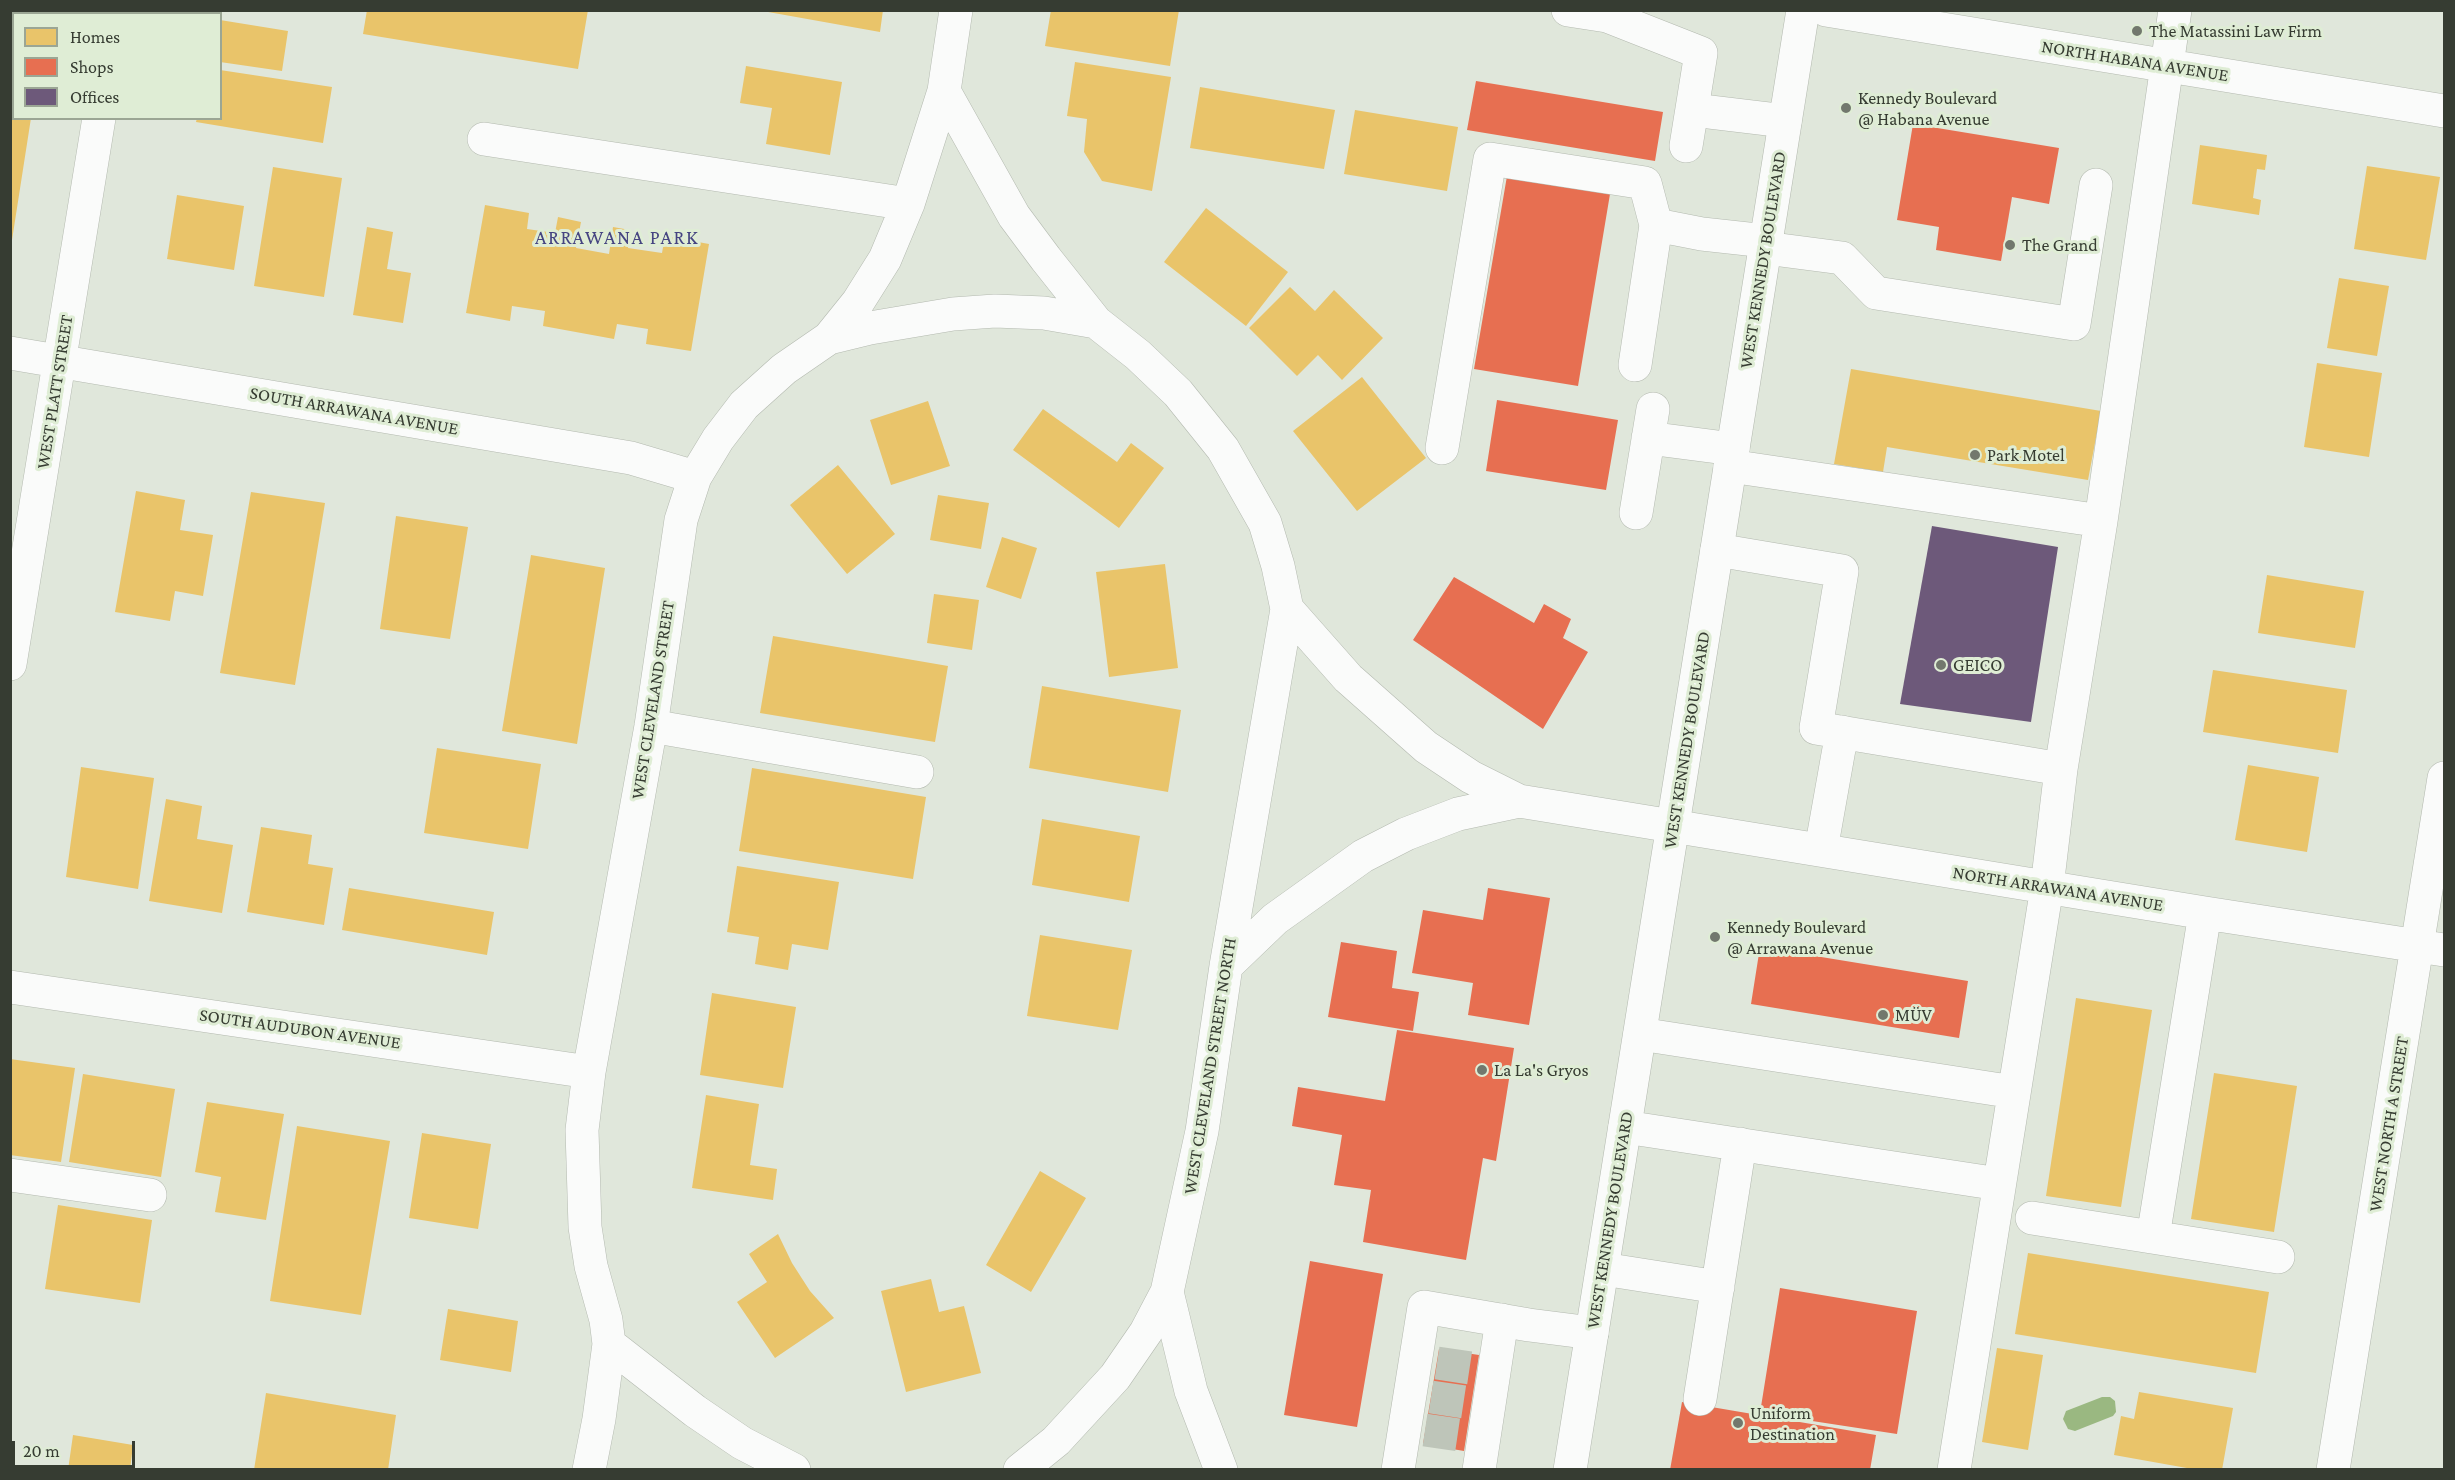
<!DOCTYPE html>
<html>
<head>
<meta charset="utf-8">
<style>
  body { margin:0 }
  #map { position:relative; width:2455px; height:1480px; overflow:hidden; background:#e0e7db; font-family:"Crimson Pro",serif }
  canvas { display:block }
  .frame { position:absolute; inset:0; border:12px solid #363c32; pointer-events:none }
  .legend { position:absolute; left:12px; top:12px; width:210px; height:108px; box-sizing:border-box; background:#dfedd5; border:2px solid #9ba694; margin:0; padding:8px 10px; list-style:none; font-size:18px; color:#363c32 }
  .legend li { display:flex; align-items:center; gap:12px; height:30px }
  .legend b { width:30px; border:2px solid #9ba694 }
  .scale { position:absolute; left:12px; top:1441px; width:123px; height:27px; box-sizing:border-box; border:3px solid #363c32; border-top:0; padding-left:8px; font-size:18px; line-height:21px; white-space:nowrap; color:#363c32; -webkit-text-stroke:4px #dfedd5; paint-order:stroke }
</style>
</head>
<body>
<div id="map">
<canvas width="2455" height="1480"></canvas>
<div class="frame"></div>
<ul class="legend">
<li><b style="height:16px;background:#e9c46a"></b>Homes</li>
<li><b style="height:16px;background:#e76f51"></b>Shops</li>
<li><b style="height:16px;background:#6d597a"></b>Offices</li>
</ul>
<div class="scale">20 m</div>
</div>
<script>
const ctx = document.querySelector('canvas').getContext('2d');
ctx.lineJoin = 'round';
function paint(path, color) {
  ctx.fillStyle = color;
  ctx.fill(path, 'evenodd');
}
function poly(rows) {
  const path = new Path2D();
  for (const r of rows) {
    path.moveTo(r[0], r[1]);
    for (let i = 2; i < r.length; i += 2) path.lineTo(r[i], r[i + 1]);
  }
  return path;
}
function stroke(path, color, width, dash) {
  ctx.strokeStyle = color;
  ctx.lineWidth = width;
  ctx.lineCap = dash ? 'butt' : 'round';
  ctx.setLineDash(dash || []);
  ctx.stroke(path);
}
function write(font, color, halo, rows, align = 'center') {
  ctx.font = font + ' "Crimson Pro",serif';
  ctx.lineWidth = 6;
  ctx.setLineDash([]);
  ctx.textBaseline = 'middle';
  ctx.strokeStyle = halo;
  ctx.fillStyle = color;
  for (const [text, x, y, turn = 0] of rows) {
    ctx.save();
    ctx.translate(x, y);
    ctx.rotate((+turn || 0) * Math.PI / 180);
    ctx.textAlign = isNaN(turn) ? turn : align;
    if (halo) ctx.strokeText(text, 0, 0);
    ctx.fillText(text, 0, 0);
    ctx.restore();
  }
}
paint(poly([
  [2102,1397,2110,1397,2115,1401,2116,1412,2113,1416,2075,1431,2068,1429,2063,1419,2066,1411]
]), '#9ab881');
paint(poly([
  [367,10,588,10,578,69,363,34],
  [757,10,883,10,880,32],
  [1051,10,1179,10,1170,66,1045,46],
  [220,20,288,31,282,71,220,62],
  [1075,62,1171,77,1152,191,1102,181,1084,152,1087,119,1067,116],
  [746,66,842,82,830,155,766,144,772,108,740,103],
  [220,70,332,87,323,143,196,122,197,118,220,118],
  [1200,87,1335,110,1324,169,1190,148],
  [10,99,14,99,14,118,31,118,12,240],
  [1355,110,1458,127,1447,191,1344,174],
  [2200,145,2267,155,2265,170,2257,169,2253,198,2261,200,2259,215,2192,204],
  [2367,166,2440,177,2426,260,2354,249],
  [273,167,342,178,324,297,254,286],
  [177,195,244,206,234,270,167,259],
  [485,205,529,213,527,229,555,233,558,217,581,222,576,248,609,254,613,227,630,230,628,248,662,253,665,236,709,244,691,351,646,344,648,329,617,324,614,339,543,326,545,311,512,306,510,321,466,313],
  [1206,208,1288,272,1246,326,1164,262],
  [367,227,393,232,387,269,411,273,403,323,353,315],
  [2339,278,2389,286,2377,356,2327,348],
  [1290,287,1315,311,1334,290,1383,338,1342,380,1318,355,1297,376,1249,328],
  [2317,363,2382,373,2369,457,2304,447],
  [1851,369,2101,411,2088,480,1887,447,1883,472,1834,464],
  [1362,377,1426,458,1357,511,1293,431],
  [928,401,950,466,891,485,870,420],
  [1043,409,1117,462,1131,443,1164,468,1119,528,1013,450],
  [838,465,895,534,847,574,790,505],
  [136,491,185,500,180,530,213,535,203,596,175,591,170,621,115,612],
  [251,492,325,503,295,685,220,673],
  [938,495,989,503,981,549,930,540],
  [396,516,468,527,450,639,380,629],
  [1002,537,1037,548,1021,599,986,587],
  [531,555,605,568,577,744,502,731],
  [1165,564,1178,668,1109,677,1096,572],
  [2267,575,2364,591,2355,648,2258,633],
  [934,594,979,600,972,650,927,643],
  [773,636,948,666,935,742,760,713],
  [2213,670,2347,690,2338,753,2203,732],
  [1042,686,1181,710,1168,792,1029,768],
  [437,748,541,764,528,849,424,833],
  [2248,765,2319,777,2307,852,2235,840],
  [81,767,154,778,138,889,66,877],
  [752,768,926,797,913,879,739,851],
  [166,799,202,806,197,839,233,845,222,913,149,901],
  [1042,819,1140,836,1129,902,1032,885],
  [261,827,312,835,308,864,333,868,324,925,247,912],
  [737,866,839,882,828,950,792,944,788,970,755,964,759,937,727,932],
  [349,888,494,912,487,955,342,930],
  [1040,935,1132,950,1118,1030,1027,1016],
  [712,993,796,1007,783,1088,700,1075],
  [2076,998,2152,1010,2121,1207,2046,1196],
  [10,1059,75,1068,61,1162,10,1155],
  [2214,1073,2297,1086,2274,1232,2191,1219],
  [83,1074,175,1089,161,1177,69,1162],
  [706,1095,759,1104,750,1165,777,1169,773,1200,692,1188],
  [207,1102,284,1114,266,1220,215,1212,221,1177,195,1172],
  [297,1126,390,1141,361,1315,270,1301],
  [422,1133,491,1144,478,1229,409,1218],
  [1040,1171,1086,1198,1031,1292,986,1265],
  [58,1205,152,1220,140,1303,45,1289],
  [778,1234,792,1263,810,1291,834,1318,775,1358,737,1302,767,1282,749,1254],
  [2028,1253,2269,1292,2256,1373,2015,1334],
  [931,1279,939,1312,964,1306,981,1373,906,1392,881,1291],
  [448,1309,518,1321,511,1372,440,1360],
  [1997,1348,2043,1355,2028,1450,1982,1442],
  [2139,1392,2233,1408,2222,1470,2198,1470,2114,1455,2121,1416,2134,1419],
  [266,1393,396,1415,388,1470,254,1470],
  [73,1435,133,1445,130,1470,68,1470]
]), '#e9c46a');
paint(poly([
  [1476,81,1663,112,1655,161,1467,130],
  [1913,124,2059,148,2049,204,2012,197,2001,261,1936,250,1939,227,1897,220],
  [1507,176,1610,194,1578,386,1474,369],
  [1497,400,1618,420,1606,490,1486,471],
  [1454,577,1534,623,1544,604,1571,619,1563,638,1588,652,1543,729,1413,640],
  [1488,888,1550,898,1529,1025,1468,1015,1473,983,1412,973,1423,910,1483,920],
  [1341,942,1397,951,1392,988,1419,992,1413,1031,1328,1017],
  [1760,947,1968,981,1959,1038,1751,1004],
  [1397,1030,1514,1048,1496,1161,1483,1158,1466,1260,1363,1242,1371,1190,1334,1185,1342,1135,1292,1126,1298,1087,1385,1101],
  [1310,1261,1383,1274,1357,1427,1284,1415],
  [1780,1288,1917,1311,1897,1434,1760,1413],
  [1439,1349,1479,1355,1464,1451,1423,1444],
  [1682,1402,1876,1435,1870,1470,1670,1470]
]), '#e76f51');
paint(poly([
  [1932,526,2058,547,2031,722,1900,704]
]), '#6d597a');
stroke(poly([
  [1437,1363,1477,1369],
  [1431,1397,1471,1403],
  [1425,1430,1466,1436]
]), '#bec5b9', 33, [33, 16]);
const minor = poly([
  [1568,10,1607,16,1701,53,1686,146],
  [1826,10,2444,111],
  [116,14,116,10],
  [944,91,1014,216,1046,259,1096,322,1138,355,1178,393,1223,449,1265,523,1278,566,1287,609,1348,678,1426,747,1471,777,1519,801,2205,913,2444,950],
  [1693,110,1785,121],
  [484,139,908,204],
  [1765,248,1842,258,1876,293,2074,324,2096,185],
  [829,338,870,328,953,314,995,311,1044,313,1096,322],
  [10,353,631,458,695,477],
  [1635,365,1656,225,1702,234,1766,241],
  [1648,438,1733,449],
  [1442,448,1490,159,1645,183,1656,225],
  [1730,466,2101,521],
  [1636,513,1653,409],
  [1717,550,1842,571,1816,728,2061,769],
  [10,664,99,118],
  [651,726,917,772],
  [1821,850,1842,732],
  [1226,966,1275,919,1363,856,1406,834,1458,814,1519,801],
  [10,987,589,1072],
  [1640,1034,2014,1092],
  [1625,1127,1999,1184],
  [10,1175,150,1195],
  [2032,1218,2278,1257],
  [2153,1237,2205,913],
  [1603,1269,1718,1287],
  [1167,1292,1191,1391,1221,1470],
  [609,1344,695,1411,742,1443,794,1470],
  [1700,1399,1740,1144],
  [589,1470,599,1419,609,1344,606,1320,591,1266,585,1227,582,1130,589,1072,651,726,681,520,695,477,718,439,744,405,784,369,829,338,858,302,885,259,908,204,944,91,956,10],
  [1020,1470,1056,1441,1115,1377,1146,1332,1167,1292,1202,1131,1226,966,1287,609],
  [1398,1470,1424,1307,1529,1325,1592,1333],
  [1479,1470,1502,1320],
  [1954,1470,2047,887,2061,769,2101,521,2175,10],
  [2333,1470,2444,778]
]);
const major = poly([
  [1570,1470,1803,10]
]);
stroke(minor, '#b3b9af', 34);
stroke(major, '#b3b9af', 34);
stroke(minor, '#fafbfa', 33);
stroke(major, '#fafbfa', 33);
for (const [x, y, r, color] of [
  [2137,31,6,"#72786d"],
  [1846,108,6,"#72786d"],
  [2010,245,6,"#72786d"],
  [1975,455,6,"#72786d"],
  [1941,665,6,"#72786d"],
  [1715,937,6,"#72786d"],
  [1883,1015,6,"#72786d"],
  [1482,1070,6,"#72786d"],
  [1738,1423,6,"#72786d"]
]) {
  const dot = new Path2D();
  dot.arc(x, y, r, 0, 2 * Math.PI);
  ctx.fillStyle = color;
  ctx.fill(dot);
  stroke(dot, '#dfedd5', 2);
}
write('18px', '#363c32', '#dfedd5', [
  ["The Matassini Law Firm",2149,31],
  ["Kennedy Boulevard",1858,98],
  ["@ Habana Avenue",1858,119],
  ["The Grand",2022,245],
  ["Park Motel",1987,455],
  ["GEICO",1953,665],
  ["Kennedy Boulevard",1727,927],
  ["@ Arrawana Avenue",1727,948],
  ["MÜV",1895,1015],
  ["La La's Gryos",1494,1070],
  ["Uniform",1750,1413],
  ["Destination",1750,1434]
], 'left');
write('18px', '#363c32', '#dfedd5', [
  ["NORTH HABANA AVENUE",2135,61,9],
  ["WEST KENNEDY BOULEVARD",1763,260,-81],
  ["WEST PLATT STREET",55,392,-81],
  ["SOUTH ARRAWANA AVENUE",354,411,10],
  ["WEST CLEVELAND STREET",653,700,-81],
  ["WEST KENNEDY BOULEVARD",1687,740,-81],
  ["NORTH ARRAWANA AVENUE",2058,889,9],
  ["SOUTH AUDUBON AVENUE",300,1029,8],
  ["WEST CLEVELAND STREET NORTH",1210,1066,-81],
  ["WEST NORTH A STREET",2389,1124,-81],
  ["WEST KENNEDY BOULEVARD",1610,1220,-81]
]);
ctx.letterSpacing = '1.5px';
write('20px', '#454481', '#dfedd5', [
  ["ARRAWANA PARK",617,238]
]);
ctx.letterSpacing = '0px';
</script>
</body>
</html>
